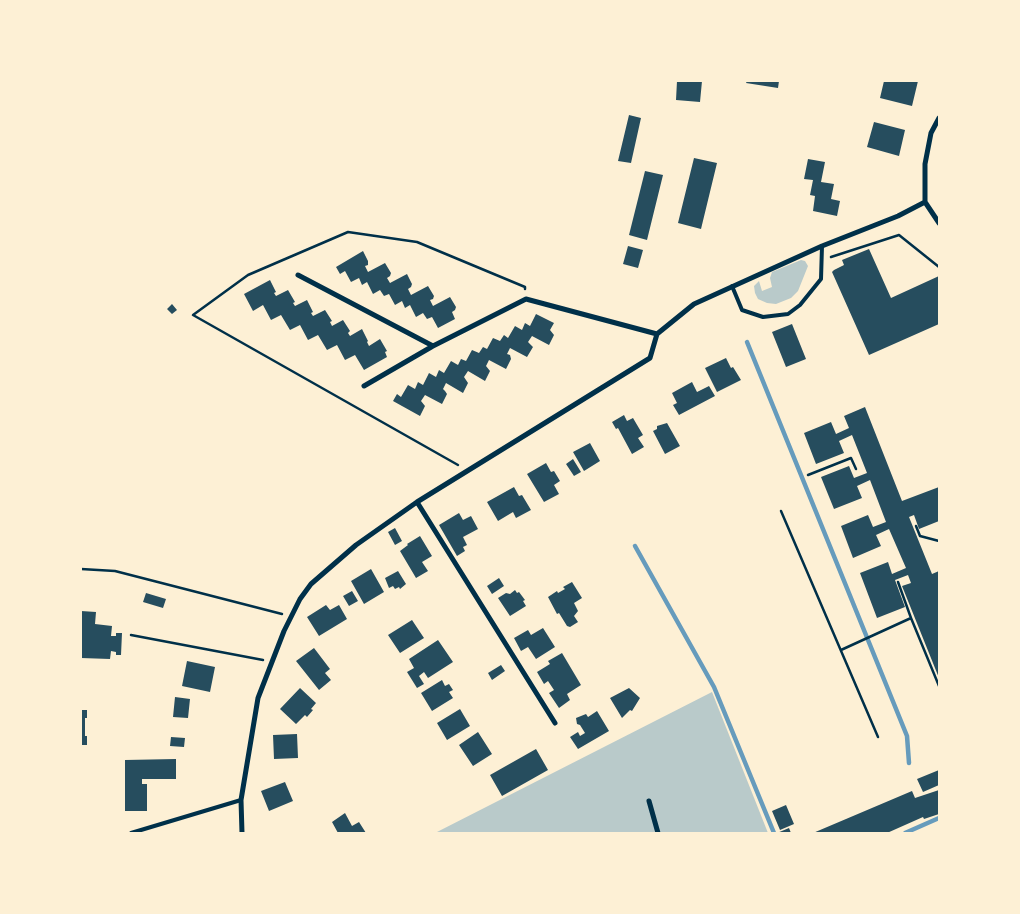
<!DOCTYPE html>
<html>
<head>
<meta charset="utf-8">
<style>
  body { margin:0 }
  #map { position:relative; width:1020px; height:914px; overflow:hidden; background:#fdf0d5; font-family:Commissioner,sans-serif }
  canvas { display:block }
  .frame { position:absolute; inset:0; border:82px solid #fdf0d5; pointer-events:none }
</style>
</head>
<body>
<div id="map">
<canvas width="1020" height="914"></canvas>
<div class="frame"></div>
</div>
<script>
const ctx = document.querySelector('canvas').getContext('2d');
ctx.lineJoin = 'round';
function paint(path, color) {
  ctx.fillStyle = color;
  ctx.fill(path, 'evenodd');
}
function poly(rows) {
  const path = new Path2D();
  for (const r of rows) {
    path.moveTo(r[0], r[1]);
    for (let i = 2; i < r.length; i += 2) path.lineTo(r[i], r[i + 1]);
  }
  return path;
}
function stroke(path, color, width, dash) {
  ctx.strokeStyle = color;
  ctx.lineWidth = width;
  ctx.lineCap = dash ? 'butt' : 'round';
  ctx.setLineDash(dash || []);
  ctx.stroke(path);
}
paint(poly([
  [801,260,805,261,808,266,798,291,791,298,776,304,767,303,758,299,755,293,754,286,759,281,762,291,772,287,770,278,772,272],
  [712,692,768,833,435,833]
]), '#b9caca');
stroke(poly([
  [747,342,907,736,909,763],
  [635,546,714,687,774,833],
  [905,833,939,818]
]), '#669bbc', 4.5);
paint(poly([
  [677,81,702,81,700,102,676,100],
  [747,81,779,81,778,88,746,83],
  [884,81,918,81,912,106,880,98],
  [629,115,641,118,631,163,618,161],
  [874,122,905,130,899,156,867,147],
  [694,158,717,163,701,229,678,223],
  [808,159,825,162,821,182,834,184,831,199,840,201,837,216,813,211,815,196,810,195,813,180,804,179],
  [645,171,663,175,647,240,629,235],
  [628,246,643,250,638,268,623,264],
  [869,249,891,298,939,276,939,324,869,355,832,272,834,270,844,265,842,260],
  [363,251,368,261,368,265,365,266,368,272,385,263,391,273,390,276,387,278,390,283,407,274,412,284,411,287,408,289,411,295,428,286,434,296,433,299,430,300,433,306,450,297,456,307,455,310,452,312,455,319,438,328,432,317,427,319,423,313,416,317,410,305,405,308,402,301,395,305,389,294,384,296,380,290,373,294,367,282,362,285,359,278,351,282,345,271,340,274,336,267],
  [270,280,276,292,274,293,276,296,288,290,295,302,293,303,295,306,307,300,313,312,311,313,313,316,325,310,332,321,330,322,332,326,343,320,350,331,348,333,350,336,362,329,368,341,367,342,369,346,380,339,387,351,385,352,387,357,364,370,355,355,345,360,337,345,327,350,318,335,308,340,300,325,290,330,281,315,271,320,263,305,253,311,244,294],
  [172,304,177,310,172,314,167,309],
  [536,314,554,323,550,330,554,335,549,345,532,336,528,342,533,347,527,357,510,348,507,354,510,355,511,359,506,369,489,360,486,366,490,371,485,381,468,371,464,377,468,383,463,393,446,383,443,389,445,391,447,394,442,404,425,395,421,401,425,406,420,416,393,401,397,394,401,397,408,385,415,389,418,382,423,385,429,373,436,377,439,370,444,373,451,361,458,365,461,359,466,361,472,350,479,353,483,347,487,349,493,338,500,341,504,335,508,338,515,326,522,330,525,323,530,326],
  [792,324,806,359,786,367,772,332],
  [726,358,731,368,733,367,741,380,717,392,705,368],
  [692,382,697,392,709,386,715,396,679,415,673,405,677,403,672,393],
  [865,407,902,501,939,487,939,521,919,529,914,515,909,517,932,574,939,571,939,678,902,586,911,583,908,575,895,580,905,607,877,618,860,573,888,562,892,574,906,568,889,529,876,535,881,546,853,558,841,526,868,515,873,527,886,522,870,480,857,486,862,498,834,509,821,477,849,466,854,478,867,473,852,435,839,441,844,453,816,464,804,433,831,422,836,434,849,428,844,416],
  [624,415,627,421,633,418,643,435,638,438,644,447,632,454,618,428,616,429,612,422],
  [667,423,680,446,665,454,653,431,657,429,657,426],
  [590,443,600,461,584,471,573,452],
  [573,459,581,472,574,476,566,464],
  [546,463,551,472,554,471,560,481,554,485,559,494,544,502,527,474],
  [514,487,519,496,522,495,531,510,516,518,513,512,498,521,487,502],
  [459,513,463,520,471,516,478,529,463,537,467,545,463,547,465,551,457,556,439,525],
  [395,528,402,541,395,545,388,532],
  [420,536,432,556,422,562,428,571,416,578,400,551,408,545,407,544],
  [371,569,384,592,364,604,351,581],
  [398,571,406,584,400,589,399,587,395,589,393,586,389,588,385,578],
  [499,578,504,586,492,594,487,586],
  [572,582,582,598,574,603,578,611,574,616,578,622,570,627,567,626,559,613,557,614,548,597,557,591,558,593,565,589,563,587],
  [515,590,517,593,519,592,525,600,523,601,526,606,510,616,498,598,506,593,510,594],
  [352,591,358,601,349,606,343,596],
  [146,593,166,599,163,608,143,602],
  [326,605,330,610,339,605,347,619,319,636,307,617],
  [81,611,96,612,95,624,112,626,111,636,116,636,116,633,122,633,121,655,116,655,116,652,111,651,110,659,81,658],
  [412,620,424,638,400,653,388,635],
  [543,628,555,647,536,659,528,647,521,651,514,638,528,630,531,635],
  [438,640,453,662,428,678,424,672,419,676,424,684,417,688,407,672,414,668,409,659],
  [314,648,330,669,325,673,331,680,319,690,296,661],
  [562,653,581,685,567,694,570,700,559,708,549,693,554,690,548,681,544,684,537,672,550,664,548,661],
  [187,661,215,667,210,692,182,686],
  [501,665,505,671,492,680,488,673],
  [442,680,445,686,449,684,453,690,449,692,453,698,432,711,421,693],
  [300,688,316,703,311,709,313,710,307,717,305,715,296,724,280,709],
  [629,688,640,698,632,711,630,710,622,718,610,698],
  [175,697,190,699,188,718,173,717],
  [460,709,470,726,447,740,437,723],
  [81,710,87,710,87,718,85,718,85,736,87,736,87,745,81,745],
  [597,711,609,731,578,749,570,737,578,732,580,736,585,733,580,725,577,724,576,718,586,714,588,717],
  [478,732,492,754,473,766,459,745],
  [297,734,298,758,274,759,273,735],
  [171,737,185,738,184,747,170,746],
  [536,749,548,770,502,796,490,775],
  [176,759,176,779,142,779,142,784,147,784,147,811,125,811,125,760],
  [939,770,939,785,923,792,917,779],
  [285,782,293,801,269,811,261,791],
  [939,790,939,814,924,819,923,817,887,833,813,833,912,791,915,798],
  [786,805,794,824,780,830,772,811],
  [345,813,352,826,359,822,366,833,338,833,332,822],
  [789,828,791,833,777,833]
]), '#264d5e');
stroke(poly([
  [831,257,899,235,939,267],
  [458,465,193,315,248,275,348,232,417,242,525,287,525,289],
  [808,475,851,458,856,469],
  [781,511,878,737],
  [916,526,920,536,939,541],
  [81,569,115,571,282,614],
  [898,582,911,618],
  [131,635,263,660],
  [841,650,911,618,939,686]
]), '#003049', 2.5);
stroke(poly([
  [732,286,742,310,763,317,788,314,800,305,821,279,822,246],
  [131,833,241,800]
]), '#003049', 4);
stroke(poly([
  [939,118,931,133,925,164,925,202,939,223],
  [298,275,433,346],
  [364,386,433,346,526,299,657,334],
  [417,502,555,723],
  [649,801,658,833],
  [242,833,241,800,258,698,284,631,300,599,311,584,356,545,417,502,650,358,657,334,694,304,822,246,898,216,925,202]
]), '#003049', 5);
</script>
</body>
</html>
